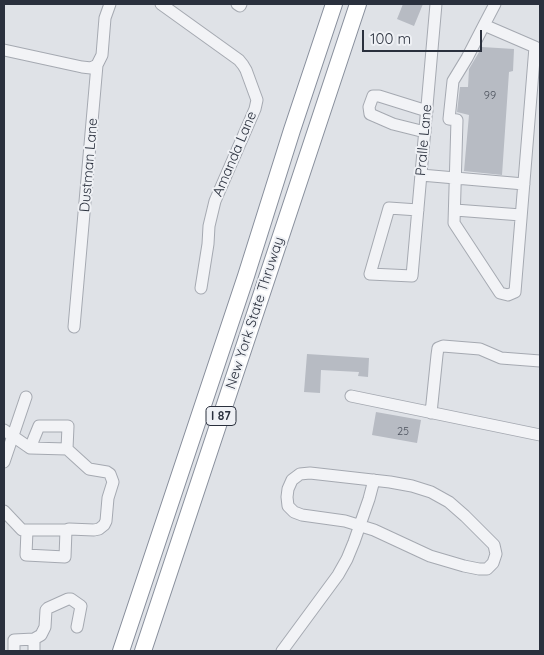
<!DOCTYPE html>
<html>
<head>
<meta charset="utf-8">
<style>
  body { margin:0 }
  #map { position:relative; width:544px; height:655px; overflow:hidden; background:#dfe2e7; font-family:Quicksand,sans-serif }
  canvas { display:block }
  .frame { position:absolute; inset:0; border:5px solid #2a303d; pointer-events:none }
  .scale { position:absolute; left:362px; top:30px; width:120px; height:22px; box-sizing:border-box; border:2px solid #2a303d; border-top:0; padding-left:6px; font-size:15px; line-height:18px; white-space:nowrap; color:#2a303d; -webkit-text-stroke:4px #eff1f5; paint-order:stroke }
</style>
</head>
<body>
<div id="map">
<canvas width="544" height="655"></canvas>
<div class="frame"></div>
<div class="scale">100 m</div>
</div>
<script>
const ctx = document.querySelector('canvas').getContext('2d');
ctx.lineJoin = 'round';
function paint(path, color) {
  ctx.fillStyle = color;
  ctx.fill(path, 'evenodd');
}
function poly(rows) {
  const path = new Path2D();
  for (const r of rows) {
    path.moveTo(r[0], r[1]);
    for (let i = 2; i < r.length; i += 2) path.lineTo(r[i], r[i + 1]);
  }
  return path;
}
function stroke(path, color, width, dash) {
  ctx.strokeStyle = color;
  ctx.lineWidth = width;
  ctx.lineCap = dash ? 'butt' : 'round';
  ctx.setLineDash(dash || []);
  ctx.stroke(path);
}
function write(font, color, halo, rows, align = 'center') {
  ctx.font = font + ' Quicksand,sans-serif';
  ctx.lineWidth = 4;
  ctx.setLineDash([]);
  ctx.textBaseline = 'middle';
  ctx.strokeStyle = halo;
  ctx.fillStyle = color;
  for (const [text, x, y, turn = 0] of rows) {
    ctx.save();
    ctx.translate(x, y);
    ctx.rotate((+turn || 0) * Math.PI / 180);
    ctx.textAlign = isNaN(turn) ? turn : align;
    if (halo) ctx.strokeText(text, 0, 0);
    ctx.fillText(text, 0, 0);
    ctx.restore();
  }
}
paint(poly([
  [403,4,423,4,414,26,397,19],
  [482,47,514,49,513,71,509,72,502,175,464,171,469,115,457,112,460,87,468,87,469,69],
  [307,354,369,358,368,377,358,376,359,372,321,370,320,393,304,392],
  [376,412,421,420,417,443,372,435]
]), '#b7bbc3');
const minor = poly([
  [161,4,239,60,243,65,246,70,257,100,255,109,215,201,209,226,208,244,201,288],
  [237,4,240,6,241,4],
  [484,25,535,47,515,292,508,295,500,293,454,223,457,120,449,119,453,81,467,58,484,25,495,4],
  [4,50,82,67,91,68,97,65],
  [425,132,393,124,370,114,369,107,373,96,379,96,427,111],
  [421,175,524,184],
  [418,210,389,208,370,274,412,276,436,4],
  [455,210,521,215],
  [74,327,97,65,102,55,105,18,110,4],
  [351,396,540,435],
  [431,413,437,355,438,348,443,346,480,349,501,358,540,361],
  [4,430,30,448,67,449,89,469,107,472,110,474,113,482,108,498,106,521,104,525,99,529,94,530,69,529,66,530],
  [30,448,39,426,68,426,67,449],
  [4,462,26,397],
  [310,473,390,482,412,486,431,492,449,502,465,516,494,545,496,554,493,563,487,569,479,569,464,566,430,556,374,530,345,521,302,515,294,512,288,506,287,497,288,489,292,480,300,474,310,473],
  [4,511,22,530,66,530,65,557,26,555,27,530],
  [34,639,41,635,45,627,46,610,48,608,68,599,71,599,81,606,77,627],
  [14,651,14,640,34,639,34,651],
  [282,651,338,575,347,559,354,542,369,499,374,480]
]);
const highway = poly([
  [121,651,246,276,292,130,334,4],
  [143,651,358,4]
]);
stroke(minor, '#a5a9b1', 13);
stroke(highway, '#888f9c', 18);
stroke(minor, '#f2f3f6', 11);
stroke(highway, '#fff', 16);
write('11px', '#4d535e', null, [
  ["99",490,96],
  ["25",403,432]
]);
for (const [x, y, w] of [
  [221,416,30]
]) {
  const box = new Path2D();
  box.roundRect(x - w / 2, y - 9.5, w, 19, 4);
  ctx.fillStyle = '#eff1f5';
  ctx.fill(box);
  stroke(box, '#2a303d', 1);
}
write('bold 12px', '#2a303d', null, [
  ["I 87",221,416]
]);
write('14px', '#2a303d', '#eff1f5', [
  ["Pralle Lane",424,140,-85],
  ["Amanda Lane",235,154,-67],
  ["Dustman Lane",89,165,-85],
  ["New York State Thruway",255,313,-72]
]);
</script>
</body>
</html>
